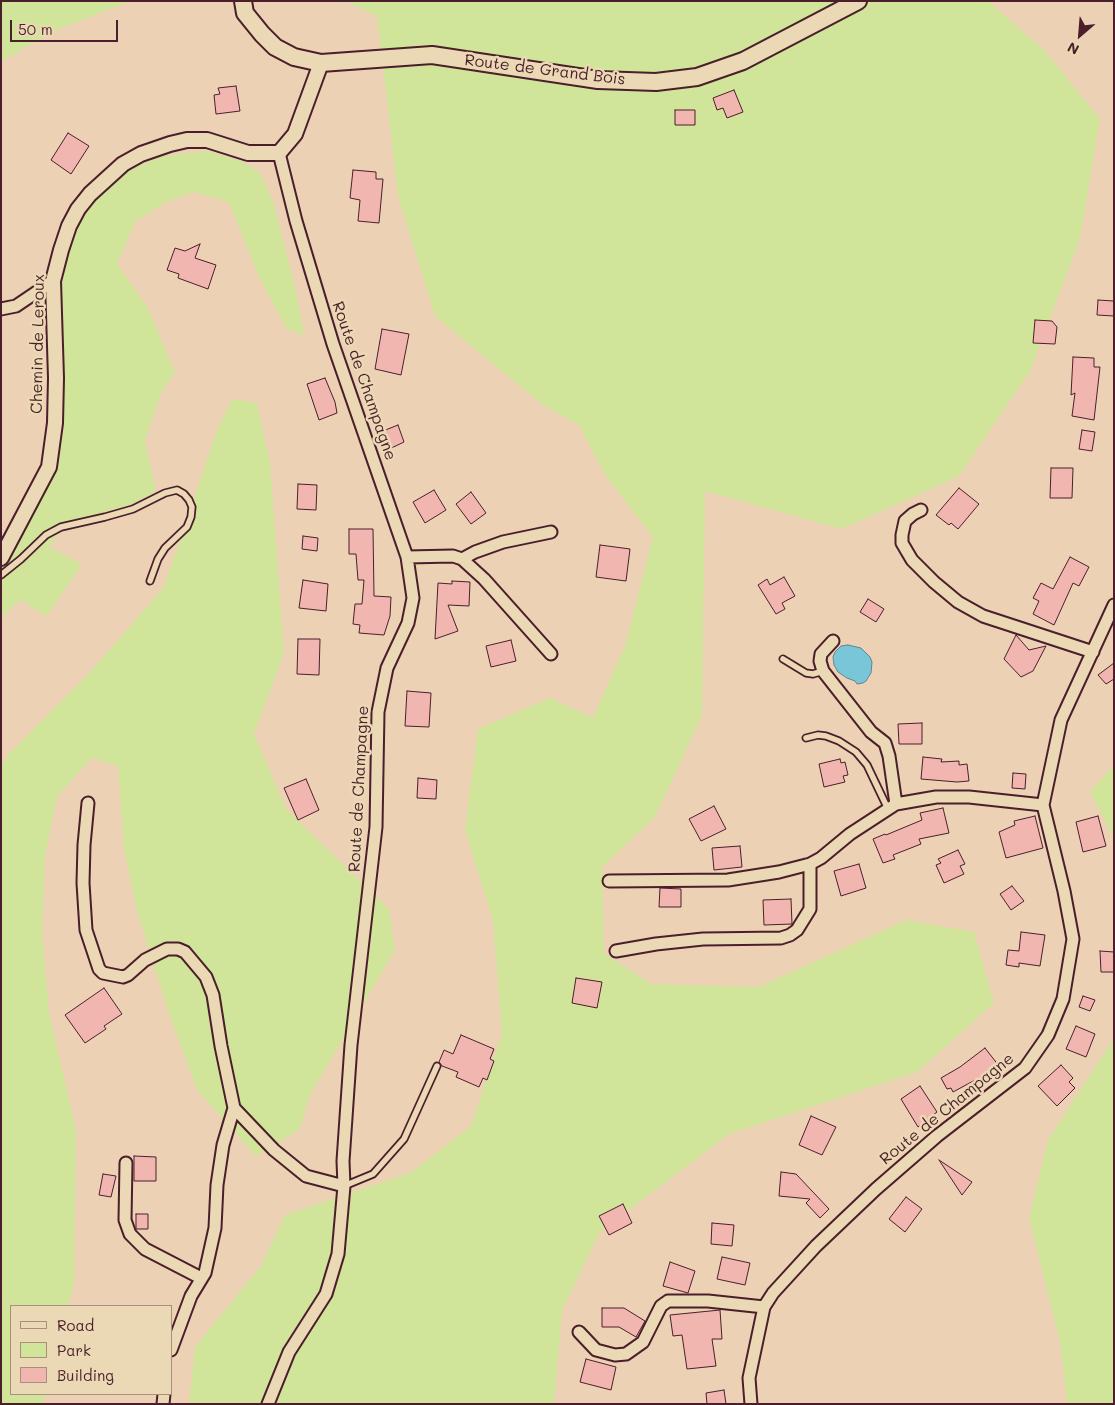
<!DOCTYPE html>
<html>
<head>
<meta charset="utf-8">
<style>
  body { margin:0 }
  #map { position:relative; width:1115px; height:1405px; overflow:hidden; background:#ecd1b4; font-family:Mali,sans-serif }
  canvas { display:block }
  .frame { position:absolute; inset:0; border:2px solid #4a1f2b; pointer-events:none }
  .legend { position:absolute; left:10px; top:1305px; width:162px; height:90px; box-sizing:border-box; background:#ebd8b5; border:1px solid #ab8e7e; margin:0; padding:6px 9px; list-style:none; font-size:15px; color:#4a1f2b }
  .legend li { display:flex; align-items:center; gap:10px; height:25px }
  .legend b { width:25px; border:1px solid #ab8e7e }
  .north { position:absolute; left:1055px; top:10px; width:50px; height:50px; -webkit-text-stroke:4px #ebd8b5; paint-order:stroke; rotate:207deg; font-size:14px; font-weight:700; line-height:20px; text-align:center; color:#4a1f2b }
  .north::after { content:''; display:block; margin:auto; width:18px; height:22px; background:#4a1f2b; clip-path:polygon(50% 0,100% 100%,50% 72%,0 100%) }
  .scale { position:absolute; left:10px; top:20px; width:108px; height:22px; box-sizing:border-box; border:2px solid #4a1f2b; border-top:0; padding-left:6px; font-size:15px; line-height:18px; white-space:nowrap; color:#4a1f2b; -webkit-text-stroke:4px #ebd8b5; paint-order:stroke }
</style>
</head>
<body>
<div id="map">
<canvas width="1115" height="1405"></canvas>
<div class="frame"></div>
<ul class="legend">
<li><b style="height:6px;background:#ebd8b5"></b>Road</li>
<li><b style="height:14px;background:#d0e59a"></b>Park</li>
<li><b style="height:14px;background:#f2b6b1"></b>Building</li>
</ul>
<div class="north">N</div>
<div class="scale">50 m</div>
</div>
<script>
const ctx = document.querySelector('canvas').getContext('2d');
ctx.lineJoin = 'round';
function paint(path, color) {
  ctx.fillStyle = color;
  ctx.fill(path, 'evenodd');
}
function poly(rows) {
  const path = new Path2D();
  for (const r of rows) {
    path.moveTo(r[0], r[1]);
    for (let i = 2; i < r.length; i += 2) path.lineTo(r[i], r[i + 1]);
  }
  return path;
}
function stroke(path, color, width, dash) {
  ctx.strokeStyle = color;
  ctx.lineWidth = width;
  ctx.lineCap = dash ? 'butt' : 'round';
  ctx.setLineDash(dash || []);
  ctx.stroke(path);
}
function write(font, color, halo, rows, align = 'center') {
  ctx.font = font + ' Mali,sans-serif';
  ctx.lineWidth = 5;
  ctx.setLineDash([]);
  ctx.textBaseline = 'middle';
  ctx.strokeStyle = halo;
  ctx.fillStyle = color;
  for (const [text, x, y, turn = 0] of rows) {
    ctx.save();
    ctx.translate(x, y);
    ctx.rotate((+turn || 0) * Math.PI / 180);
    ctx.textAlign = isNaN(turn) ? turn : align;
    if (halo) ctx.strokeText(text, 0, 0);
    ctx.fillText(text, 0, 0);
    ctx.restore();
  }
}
paint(poly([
  [1,1,130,1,49,33,1,62],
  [346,1,988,1,1045,51,1100,119,1080,239,1030,371,959,476,842,529,705,491,702,715,655,817,602,867,604,953,651,984,759,987,906,920,974,932,994,1003,917,1072,729,1134,600,1232,562,1310,554,1404,189,1404,195,1347,261,1266,285,1215,410,1173,471,1126,502,1033,493,921,465,830,478,729,550,698,593,718,626,643,653,537,605,475,579,425,543,405,435,316,398,196,377,16],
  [207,151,241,161,260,173,273,201,296,291,304,335,287,329,258,275,229,202,194,192,166,202,135,222,117,264,148,308,175,372,161,393,145,441,156,492,127,506,66,522,49,547,82,564,47,616,20,600,1,618,1,544,27,526,54,469,59,446,62,369,58,284,71,234,90,206,128,170,163,156],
  [232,399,257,403,270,463,284,653,254,734,286,809,389,909,395,950,310,1095,299,1130,256,1156,197,1090,171,1020,137,911,124,848,118,766,92,758,57,796,45,855,42,932,49,1012,76,1131,74,1283,68,1306,11,1306,11,1394,46,1394,43,1404,1,1404,1,766,8,755,92,670,164,587,217,430],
  [1114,765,1114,838,1090,792],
  [1114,1038,1114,1404,1067,1404,1060,1342,1029,1218,1048,1140]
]), '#d0e59a');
const water = poly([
  [848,645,861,648,870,657,872,662,871,673,866,681,863,683,857,684,855,681,847,678,838,672,834,665,833,657,835,652,841,646,848,645]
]);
paint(water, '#79c6d8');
stroke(water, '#668393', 1);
const building = poly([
  [236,86,240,111,216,114,214,95,220,94,218,88,236,86],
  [734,90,743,112,727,118,723,108,717,110,713,98,734,90],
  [675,110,695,110,695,125,675,125,675,110],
  [68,133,89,146,71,174,51,160,68,133],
  [353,170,376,172,376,179,383,179,379,223,358,221,360,200,350,198,353,170],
  [200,244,195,258,216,265,208,289,178,278,179,274,167,270,175,248,185,251,200,244],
  [1098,300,1114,301,1114,316,1097,315,1098,300],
  [1035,320,1052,321,1057,327,1055,344,1033,343,1035,320],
  [382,329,409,334,401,375,375,369,382,329],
  [1073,357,1094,358,1094,367,1100,367,1094,420,1072,416,1075,393,1071,395,1073,357],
  [325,378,335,402,337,413,319,420,307,384,325,378],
  [398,425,404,442,385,451,378,433,398,425],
  [1082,430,1095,432,1092,451,1079,449,1082,430],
  [1051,468,1073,468,1072,498,1050,498,1051,468],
  [298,484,317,485,316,510,297,509,298,484],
  [959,488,979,504,958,529,951,523,949,525,936,515,959,488],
  [434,490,446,510,425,523,413,502,434,490],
  [471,492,486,513,471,524,456,504,471,492],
  [349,529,373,529,374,596,391,597,390,616,384,635,359,633,360,625,353,624,355,604,362,604,364,580,358,580,356,554,349,554,349,529],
  [303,536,318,538,317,551,302,549,303,536],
  [600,545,630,549,626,581,596,577,600,545],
  [1070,557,1089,567,1079,586,1073,583,1054,625,1033,614,1039,601,1033,598,1041,583,1053,589,1070,557],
  [784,577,795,596,782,603,785,609,776,614,758,585,767,579,770,585,784,577],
  [303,580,328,584,326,611,299,608,303,580],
  [452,581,470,582,469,606,448,605,458,631,435,639,438,583,452,584,452,581],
  [868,599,884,609,876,622,860,612,868,599],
  [1016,635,1029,650,1046,646,1033,671,1021,677,1004,659,1016,635],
  [298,639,320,639,319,675,297,674,298,639],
  [511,640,516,661,491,667,486,646,511,640],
  [1114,663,1114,679,1106,684,1098,675,1114,663],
  [407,691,431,693,429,727,405,726,407,691],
  [922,723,922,744,899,744,898,724,922,723],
  [923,757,942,759,941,762,959,761,959,765,967,764,969,781,957,782,921,779,923,757],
  [840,759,841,763,845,762,848,775,843,776,845,782,824,787,819,764,840,759],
  [1013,773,1026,774,1025,789,1012,788,1013,773],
  [418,778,437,780,436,799,417,798,418,778],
  [306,779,319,810,298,820,284,788,306,779],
  [714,806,726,829,701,841,689,819,714,806],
  [943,808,949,833,919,839,921,844,893,855,895,859,883,863,873,839,885,834,886,835,922,820,920,813,943,808],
  [1035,816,1043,848,1006,858,999,832,1015,825,1014,821,1035,816],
  [1098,816,1106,846,1083,852,1076,822,1098,816],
  [740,846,742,867,714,870,712,848,740,846],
  [958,850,965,864,960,866,964,874,944,883,936,865,941,863,938,859,958,850],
  [859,864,866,888,841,896,834,871,859,864],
  [1012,886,1024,901,1011,910,1000,894,1012,886],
  [660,888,681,889,681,907,659,907,660,888],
  [791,899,792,924,764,925,763,900,791,899],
  [1021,932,1045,935,1040,966,1019,963,1019,967,1006,965,1008,950,1019,951,1021,932],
  [1100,951,1114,952,1114,972,1101,972,1100,951],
  [576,978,602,982,597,1008,572,1003,576,978],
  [104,988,122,1014,104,1026,106,1029,85,1043,65,1015,104,988],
  [1083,996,1095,1000,1090,1011,1079,1007,1083,996],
  [1076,1026,1095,1034,1086,1057,1066,1049,1076,1026],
  [461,1035,494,1049,490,1059,494,1061,487,1080,483,1078,479,1087,456,1077,458,1072,442,1066,439,1062,444,1050,453,1054,461,1035],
  [985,1048,999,1066,979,1081,977,1079,953,1092,951,1088,947,1089,941,1078,960,1067,985,1048],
  [1061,1065,1073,1078,1069,1082,1075,1088,1057,1106,1038,1086,1061,1065],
  [920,1086,937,1112,918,1127,901,1099,920,1086],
  [811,1116,836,1127,822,1155,799,1145,811,1116],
  [134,1156,156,1157,156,1181,134,1181,134,1156],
  [939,1160,972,1182,962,1195,939,1160],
  [781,1172,796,1174,829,1209,820,1218,806,1203,810,1199,779,1196,781,1172],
  [103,1174,116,1176,111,1197,99,1195,103,1174],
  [906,1197,922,1209,905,1232,889,1219,906,1197],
  [623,1204,632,1223,609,1235,599,1216,623,1204],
  [136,1214,148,1214,148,1229,136,1229,136,1214],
  [712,1223,734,1225,732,1246,711,1244,712,1223],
  [722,1257,750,1263,745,1285,717,1279,722,1257],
  [670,1262,695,1271,688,1293,663,1286,670,1262],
  [602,1308,624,1308,645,1321,636,1337,619,1327,602,1327,602,1308],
  [720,1310,722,1339,712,1339,716,1366,687,1369,682,1335,673,1336,670,1315,720,1310],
  [586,1359,616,1367,611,1390,580,1382,586,1359],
  [724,1390,726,1404,707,1404,706,1393,724,1390]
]);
paint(building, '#f2b6b1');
stroke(building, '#4a1f2b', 1);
const service = poly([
  [1,575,21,559,46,535,61,527,105,517,133,509,165,493,177,490,184,494,189,500,192,507,191,517,187,527,165,548,158,559,150,581],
  [783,659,806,673,813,674,823,671],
  [806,738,818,735,826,736,839,741,856,752,867,765,888,809],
  [344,1186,373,1174,404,1139,437,1066]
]);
const minor = poly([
  [1,309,16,306,53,281],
  [921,510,913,514,905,521,902,535,902,543,912,560,934,582,958,602,983,616,1093,652],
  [407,557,453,556,462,559,484,579,551,654],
  [462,559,475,552,503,542,551,532],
  [833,641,821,654,820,661,823,671,871,732,885,743,889,756,896,804],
  [88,803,84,845,83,883,86,930,99,969,103,973,123,977,128,975,145,960,167,949,178,949,185,952,206,977,213,995,221,1046,234,1108,274,1150,306,1176,344,1186],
  [609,881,728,880,779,872,810,864,821,858,850,834,896,804,936,797,969,797,1043,805],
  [616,951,656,944,703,939,781,938,790,935,797,930,810,909,810,864],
  [126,1163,125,1220,130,1234,145,1249,201,1278],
  [579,1332,596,1350,615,1355,626,1354,643,1342,661,1306,668,1301,708,1301,764,1307],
  [171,1350,191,1296,205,1273,215,1228,217,1185,223,1145,234,1108],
  [163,1404,164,1394],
  [268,1404,289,1352,326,1294,338,1254,344,1186,343,1161,351,1045,376,827,378,712,387,668,408,623,413,598,407,557,333,344,296,221,279,153],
  [751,1404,749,1378,764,1307,773,1293,816,1246,876,1189,937,1136,1025,1068,1048,1035,1063,999,1073,939,1064,891,1043,805,1061,720,1114,605]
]);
const tertiary = poly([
  [1,558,49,467,55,423,56,378,53,281,61,250,69,226,78,209,90,194,123,164,141,154,170,144,187,140,207,140,248,153,279,153,295,134,321,63]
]);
const secondary = poly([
  [243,1,245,13,262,34,275,47,294,57,321,63,432,55,598,80,656,82,697,77,743,61,858,1]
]);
stroke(service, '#4a1f2b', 9);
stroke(minor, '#4a1f2b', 15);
stroke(tertiary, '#4a1f2b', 18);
stroke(secondary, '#4a1f2b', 20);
stroke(service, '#ebd8b5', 5.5);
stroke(minor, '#ebd8b5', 11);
stroke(tertiary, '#ebd8b5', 14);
stroke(secondary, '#ebd8b5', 16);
write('16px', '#4a1f2b', '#ebd8b5', [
  ["Route de Grand Bois",545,70,7],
  ["Chemin de Leroux",38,344,-89],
  ["Route de Champagne",364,381,71],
  ["Route de Champagne",359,789,-87],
  ["Route de Champagne",947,1109,-39]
]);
</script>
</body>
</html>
